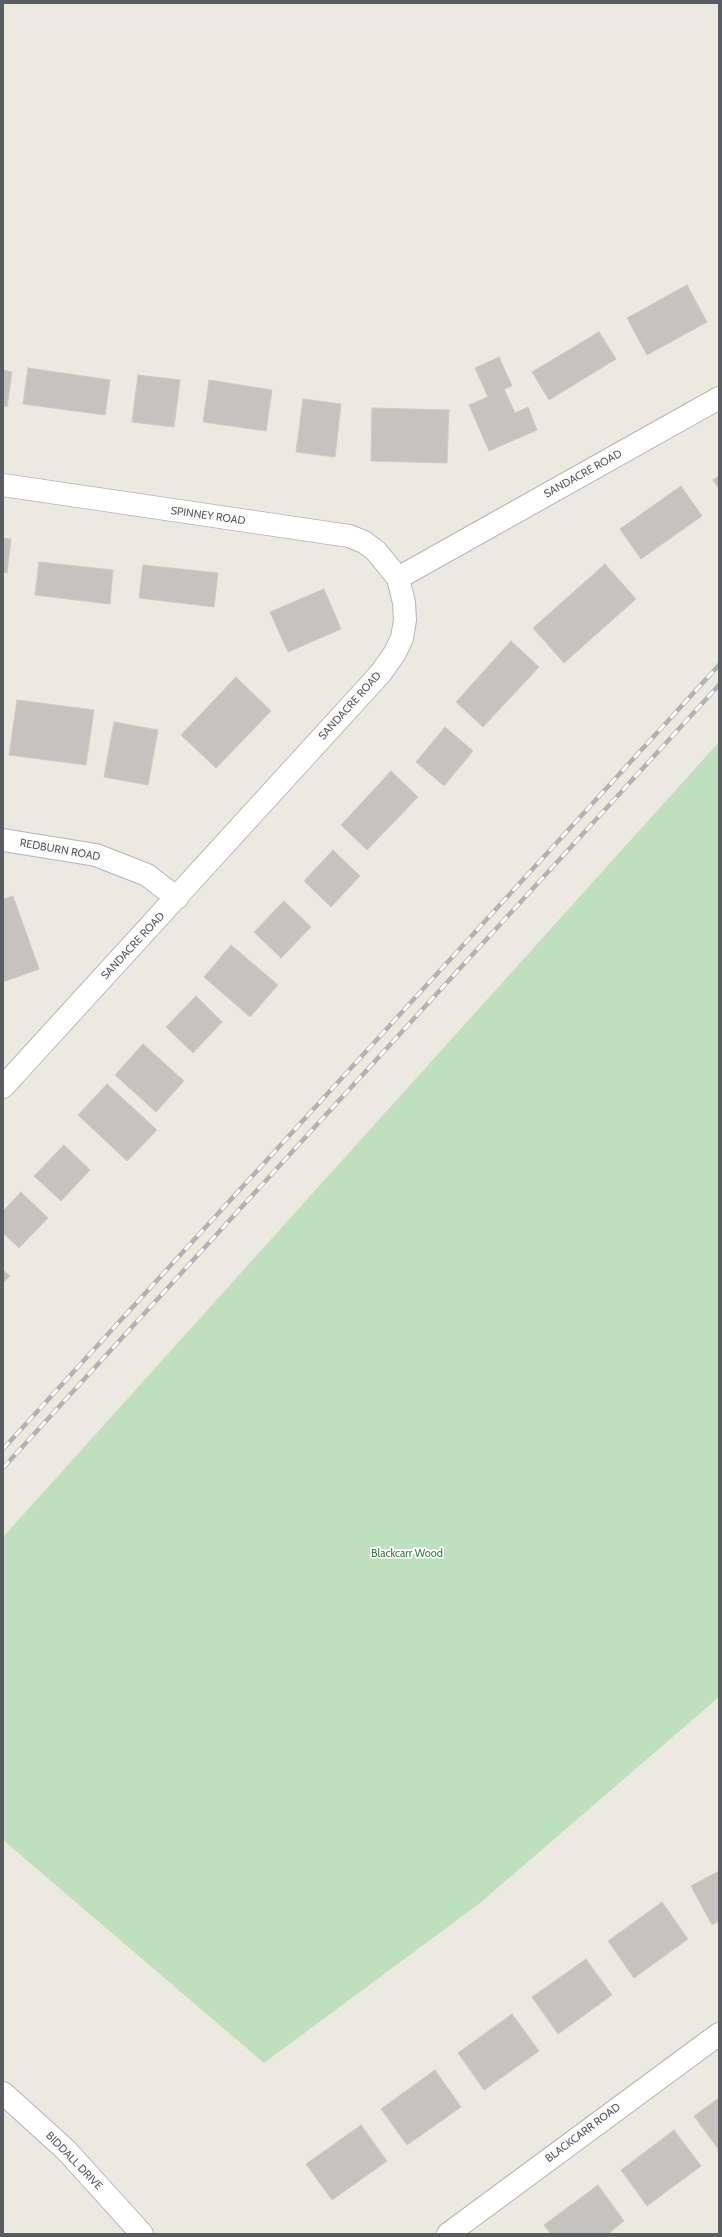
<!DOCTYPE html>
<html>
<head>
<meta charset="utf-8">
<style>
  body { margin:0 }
  #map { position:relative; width:722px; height:2237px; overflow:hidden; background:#ebe9e0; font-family:Cabin,sans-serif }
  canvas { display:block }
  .frame { position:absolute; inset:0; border:4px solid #595c60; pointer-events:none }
</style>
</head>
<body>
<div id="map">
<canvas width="722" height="2237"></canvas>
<div class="frame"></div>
</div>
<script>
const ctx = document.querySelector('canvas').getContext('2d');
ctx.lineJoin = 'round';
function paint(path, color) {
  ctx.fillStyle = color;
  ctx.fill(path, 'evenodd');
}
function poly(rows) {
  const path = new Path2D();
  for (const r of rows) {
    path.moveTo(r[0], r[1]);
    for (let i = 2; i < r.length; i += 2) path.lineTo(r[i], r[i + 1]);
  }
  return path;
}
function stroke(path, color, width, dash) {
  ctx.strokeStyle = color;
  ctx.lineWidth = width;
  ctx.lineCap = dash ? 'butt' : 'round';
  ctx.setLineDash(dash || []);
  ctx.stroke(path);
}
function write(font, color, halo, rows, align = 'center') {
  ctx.font = font + ' Cabin,sans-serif';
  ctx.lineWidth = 3.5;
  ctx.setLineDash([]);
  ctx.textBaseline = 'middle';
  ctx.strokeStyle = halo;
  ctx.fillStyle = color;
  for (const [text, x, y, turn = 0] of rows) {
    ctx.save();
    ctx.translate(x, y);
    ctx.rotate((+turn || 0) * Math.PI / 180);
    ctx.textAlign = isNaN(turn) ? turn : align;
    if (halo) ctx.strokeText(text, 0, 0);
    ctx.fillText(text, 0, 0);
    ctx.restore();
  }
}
paint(poly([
  [719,742,719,1697,480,1903,264,2063,3,1840,3,1537]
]), '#bfe0bf');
const building = poly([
  [687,285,707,322,647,355,627,318,687,285],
  [599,332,616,359,549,400,532,372,599,332],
  [499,357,512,386,504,389,515,413,528,407,537,430,489,451,469,405,488,397,475,368,499,357],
  [28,368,110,380,105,415,23,404,28,368],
  [3,370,12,372,7,407,3,406,3,370],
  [138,375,180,380,174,427,132,422,138,375],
  [209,380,272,390,266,431,203,422,209,380],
  [303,399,341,404,335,457,296,452,303,399],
  [372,408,449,410,447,463,371,461,372,408],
  [719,476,719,489,713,480,719,476],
  [681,486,702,516,641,559,620,529,681,486],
  [3,538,11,539,7,573,3,572,3,538],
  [39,562,113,570,110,604,35,595,39,562],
  [605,564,636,599,564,663,533,628,605,564],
  [143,565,218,573,214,607,139,598,143,565],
  [324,589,341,629,288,652,270,612,324,589],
  [511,641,539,667,483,727,456,702,511,641],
  [236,677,271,711,216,768,181,735,236,677],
  [17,700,94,710,86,765,9,755,17,700],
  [114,722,158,730,148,785,104,777,114,722],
  [445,727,473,751,444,786,416,762,445,727],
  [391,771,418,797,367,850,341,825,391,771],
  [333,850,360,876,331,907,304,881,333,850],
  [13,896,39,969,3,982,3,899,13,896],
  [284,901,311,927,281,958,254,932,284,901],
  [231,945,278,985,250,1017,204,977,231,945],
  [196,996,222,1022,193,1053,166,1027,196,996],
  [143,1044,184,1081,156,1112,115,1075,143,1044],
  [107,1084,157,1130,127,1161,78,1115,107,1084],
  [64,1145,90,1170,61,1201,34,1176,64,1145],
  [21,1192,48,1218,19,1248,3,1233,3,1211,21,1192],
  [3,1270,10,1276,3,1283,3,1270],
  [719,1871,719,1921,712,1925,691,1886,719,1871],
  [662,1902,688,1939,634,1978,608,1941,662,1902],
  [586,1959,612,1995,558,2034,532,1997,586,1959],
  [512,2014,539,2051,484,2090,458,2053,512,2014],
  [435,2070,461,2107,407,2145,381,2109,435,2070],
  [719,2098,719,2150,694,2116,719,2098],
  [361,2125,387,2161,332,2200,306,2164,361,2125],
  [674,2130,701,2166,647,2206,621,2170,674,2130],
  [598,2185,624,2221,608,2234,551,2234,544,2225,598,2185]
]);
paint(building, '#c6c3be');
stroke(building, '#cfcabf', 1);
const minor = poly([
  [3,485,349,536,364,542,376,551,398,578,404,603,405,620,402,638,395,653,380,674,3,1087],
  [398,578,719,398],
  [3,840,96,855,147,875,177,898],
  [3,2093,66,2150,142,2234],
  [448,2234,719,2034]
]);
stroke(minor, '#b3b6ba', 24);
stroke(minor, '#fff', 22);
const rail = poly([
  [3,1449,719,665],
  [3,1468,719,685]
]);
stroke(rail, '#b1b2b2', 4.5);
stroke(rail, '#fff', 3, [9]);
write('11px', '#595c60', '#fff', [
  ["SANDACRE ROAD",583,474,-29],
  ["SPINNEY ROAD",208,516,8],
  ["SANDACRE ROAD",350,706,-48],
  ["REDBURN ROAD",60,850,10],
  ["SANDACRE ROAD",133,946,-47],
  ["BLACKCARR ROAD",583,2133,-37],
  ["BIDDALL DRIVE",74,2161,46]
]);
write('11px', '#3b7d40', '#fff', [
  ["Blackcarr Wood",407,1554]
]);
</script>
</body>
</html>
